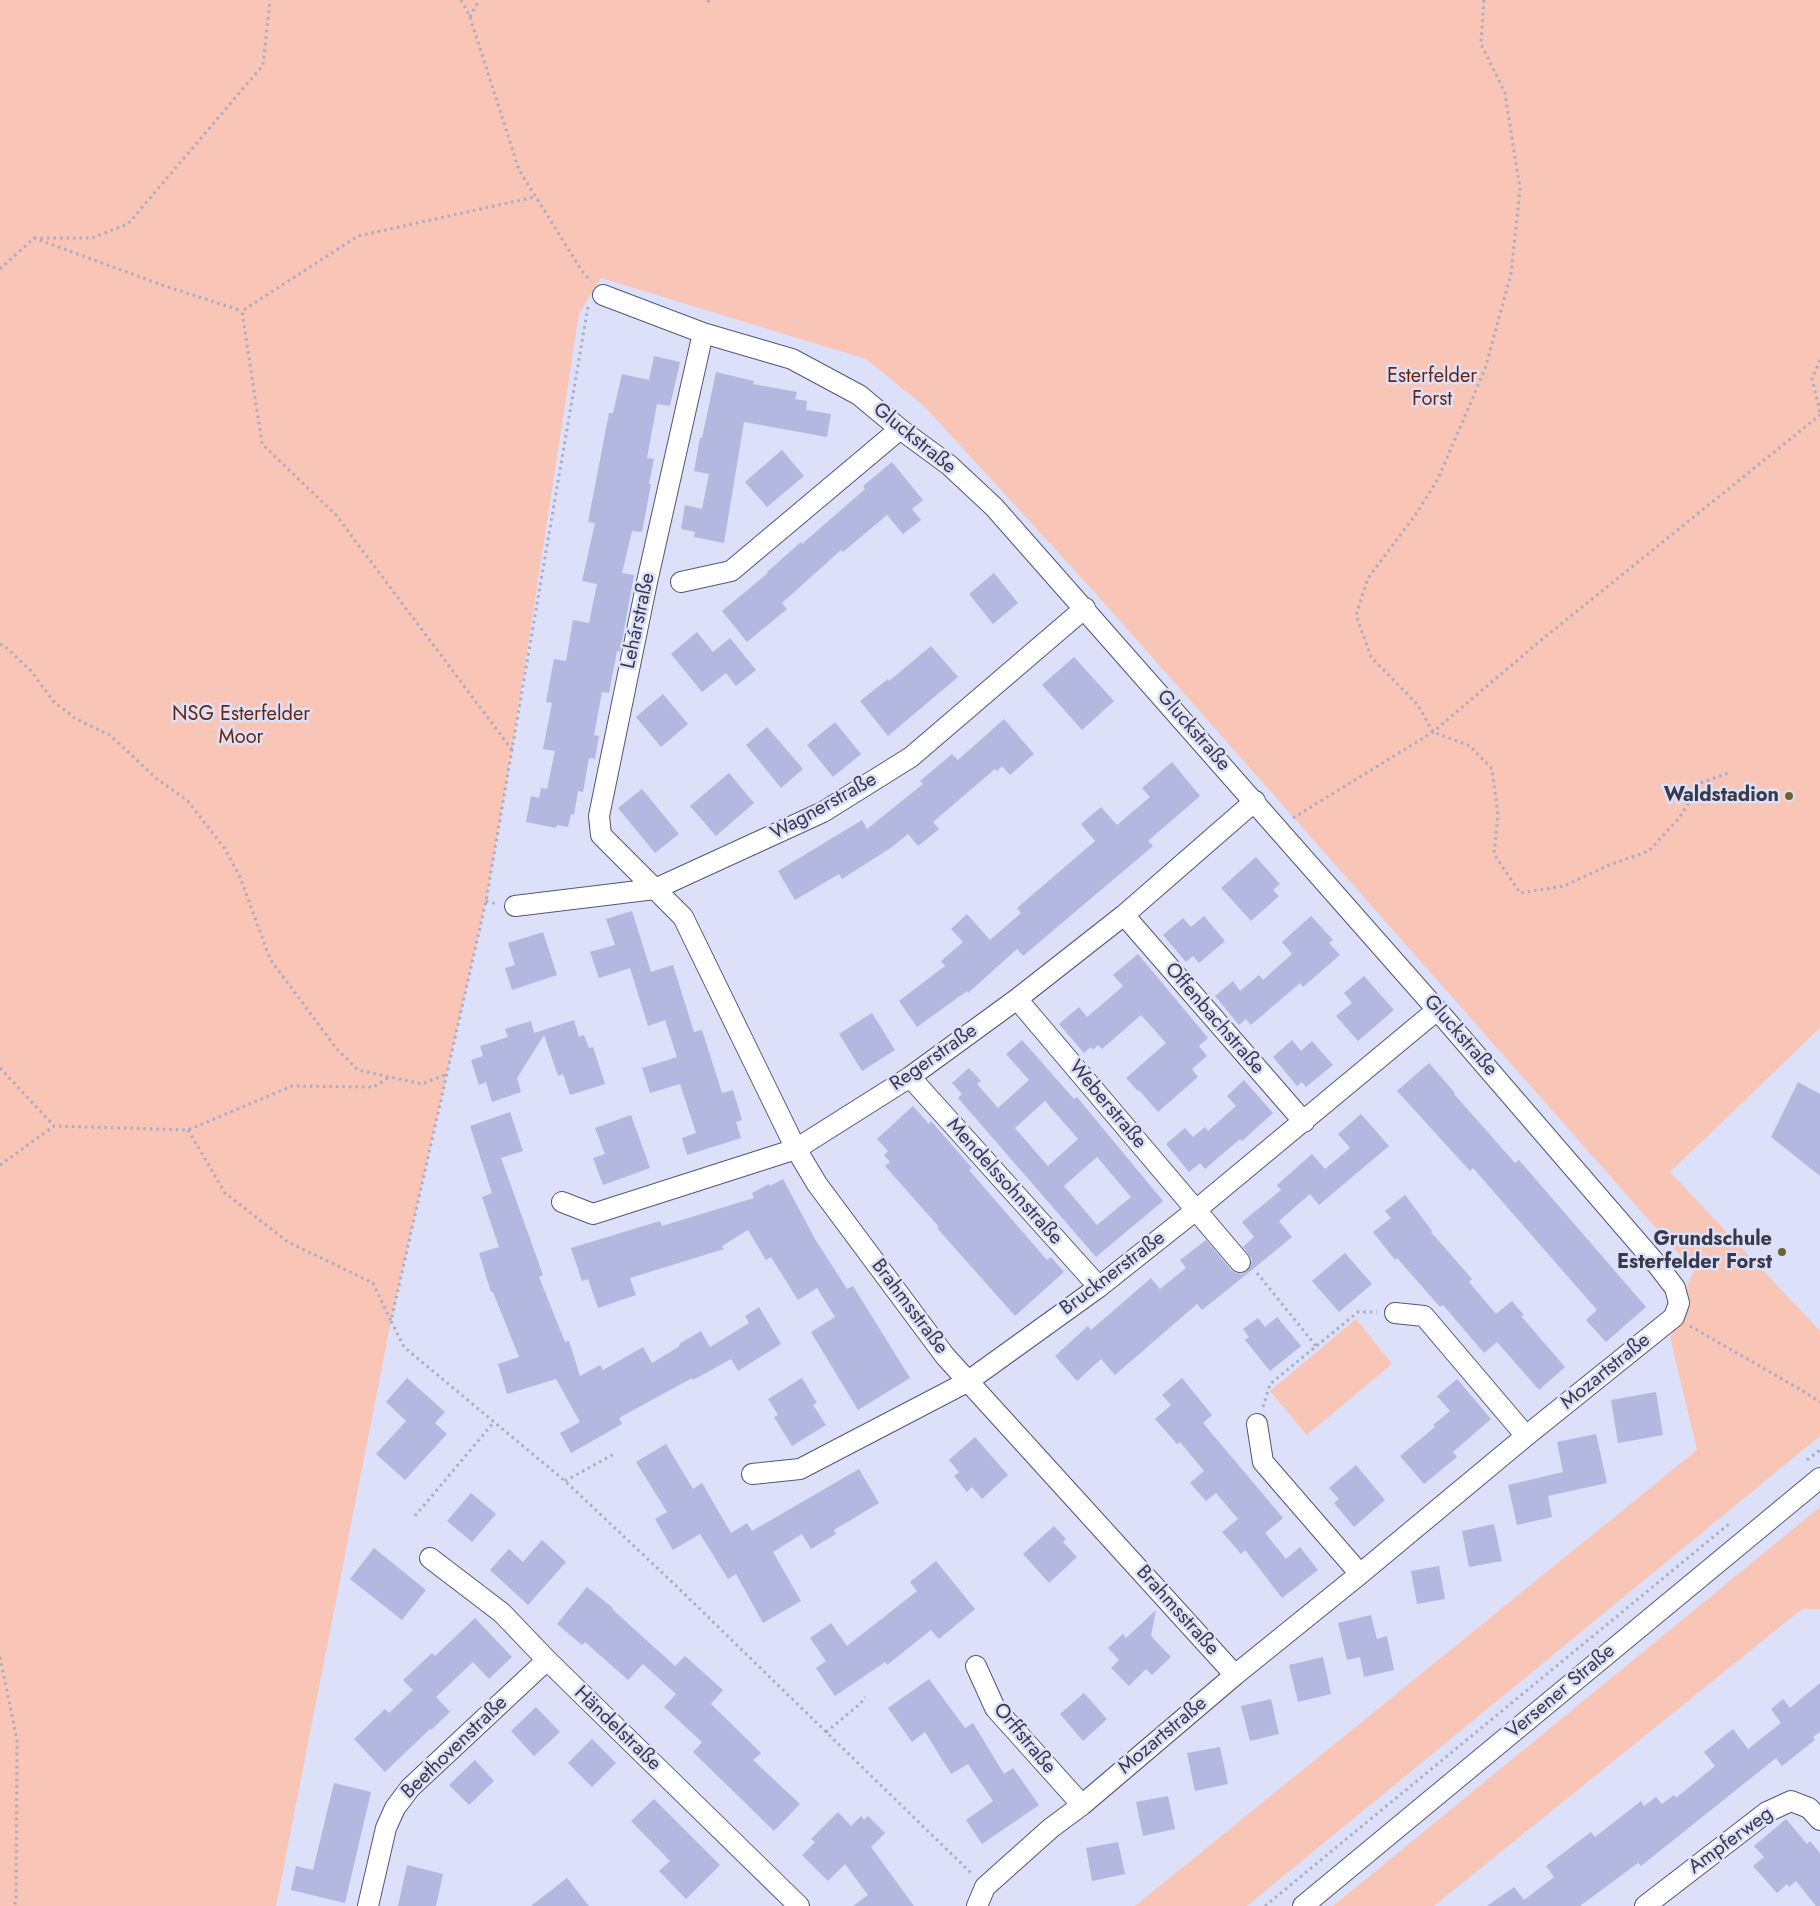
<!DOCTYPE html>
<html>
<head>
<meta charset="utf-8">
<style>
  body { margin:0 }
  canvas { display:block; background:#dce0f9 }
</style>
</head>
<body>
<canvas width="1820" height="1906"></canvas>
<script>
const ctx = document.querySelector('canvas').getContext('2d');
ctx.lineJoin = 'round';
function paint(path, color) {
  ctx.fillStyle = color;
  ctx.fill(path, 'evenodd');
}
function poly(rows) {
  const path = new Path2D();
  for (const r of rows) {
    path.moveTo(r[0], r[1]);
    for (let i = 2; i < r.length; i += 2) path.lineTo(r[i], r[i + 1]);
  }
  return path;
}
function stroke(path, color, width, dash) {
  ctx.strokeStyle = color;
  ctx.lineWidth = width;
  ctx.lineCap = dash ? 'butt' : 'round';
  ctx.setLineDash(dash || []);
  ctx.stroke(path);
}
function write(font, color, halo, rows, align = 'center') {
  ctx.font = font + ' Jost,sans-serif';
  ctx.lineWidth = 5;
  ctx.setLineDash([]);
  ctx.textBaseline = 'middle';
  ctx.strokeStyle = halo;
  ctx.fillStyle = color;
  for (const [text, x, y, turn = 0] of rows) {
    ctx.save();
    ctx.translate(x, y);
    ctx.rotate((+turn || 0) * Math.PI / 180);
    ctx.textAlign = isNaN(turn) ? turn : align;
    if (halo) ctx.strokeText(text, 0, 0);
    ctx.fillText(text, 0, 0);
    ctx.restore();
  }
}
paint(poly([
  [0,0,1820,0,1820,1028,1670,1172,1820,1331,1820,1436,1247,1906,1135,1906,1697,1450,1670,1337,1685,1307,1686,1288,1694,1271,1098,596,925,407,866,359,601,278,579,314,512,750,486,901,391,1321,276,1906,0,1906],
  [1356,1319,1392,1364,1307,1435,1270,1391],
  [1820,1507,1820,1609,1802,1609,1434,1906,1333,1906]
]), '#f8c5b6');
paint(poly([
  [654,356,680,362,670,406,657,404,647,458,654,459,649,484,651,484,642,532,632,531,622,573,634,575,620,652,617,651,609,693,602,692,594,735,599,736,595,759,589,758,583,792,578,791,574,815,571,814,568,827,557,825,556,828,526,822,531,796,539,798,541,788,547,789,555,751,543,749,552,703,546,702,554,659,566,661,573,620,589,623,597,584,582,581,595,523,588,522,609,413,613,413,622,374,649,380],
  [716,372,754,381,753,384,797,392,795,399,807,401,806,410,831,414,827,437,744,422,724,543,694,537,695,532,681,529,685,505,702,509,709,474,694,471,700,438,702,438],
  [782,450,804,476,767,507,745,482],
  [892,462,923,500,912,509,921,520,903,534,887,515,843,552,841,550,782,603,787,609,747,642,722,611,768,573,767,572,801,542,802,544,865,489,863,486],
  [994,573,1018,603,993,624,969,594],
  [697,632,713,652,730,638,756,670,736,686,726,673,702,692,671,654],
  [931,646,958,677,888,736,860,701,888,679,889,681],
  [1074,657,1114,701,1082,730,1042,685],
  [663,694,688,724,661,747,636,717],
  [1004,719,1034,754,1010,775,1002,766,997,771,995,769,933,822,939,829,918,846,908,834,892,847,842,879,839,874,795,900,778,871,862,820,867,829,923,784,920,781,952,754,958,760],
  [835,722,861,754,833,777,807,745],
  [767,727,803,769,781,788,746,745],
  [1172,762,1200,796,1148,841,1153,846,1023,956,1017,949,968,993,967,991,917,1027,899,1001,945,966,941,961,963,942,951,929,967,914,990,940,1021,913,1017,908,1095,841,1081,824,1101,807,1117,825,1150,797,1142,788],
  [729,773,754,803,716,836,690,806],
  [642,789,679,834,655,853,618,808],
  [1256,857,1280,884,1273,890,1279,896,1251,921,1221,888],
  [632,911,651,972,673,965,694,1032,702,1030,722,1093,733,1090,742,1120,736,1122,741,1138,687,1155,682,1138,696,1133,680,1084,650,1093,642,1068,677,1057,665,1020,648,1026,630,968,599,978,590,952,615,945,606,919],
  [1204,916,1225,941,1199,963,1193,956,1186,962,1163,935,1183,918,1191,927],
  [1311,916,1333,940,1329,943,1340,955,1303,987,1300,983,1251,1025,1246,1019,1239,1025,1215,996,1233,981,1240,991,1259,975,1263,980,1292,954,1282,942],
  [543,932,557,975,512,990,505,968,515,965,508,943],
  [1138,954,1208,1038,1199,1046,1207,1056,1192,1069,1198,1077,1158,1112,1139,1090,1138,1091,1126,1078,1166,1043,1141,1015,1102,1049,1098,1045,1093,1050,1091,1047,1084,1053,1059,1024,1079,1007,1087,1017,1113,995,1123,986,1113,975],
  [1364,976,1394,1010,1358,1041,1336,1016,1352,1003,1344,993],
  [872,1013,895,1050,862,1071,839,1034],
  [574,1020,579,1037,584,1035,589,1048,593,1047,605,1084,570,1095,563,1074,558,1076,544,1035,517,1078,521,1092,492,1102,486,1082,479,1085,471,1060,483,1056,480,1046,508,1037,505,1029,531,1021,534,1033],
  [1022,1040,1074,1099,1077,1097,1163,1201,1096,1257,958,1098,962,1094,952,1083,969,1068,981,1081,977,1084,998,1108,1029,1080,1006,1054],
  [1045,1101,1078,1139,1048,1166,1015,1128],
  [1097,1157,1131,1197,1097,1225,1064,1186],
  [1292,1040,1301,1051,1312,1041,1333,1065,1306,1087,1302,1082,1297,1086,1273,1057],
  [1429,1063,1455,1093,1454,1094,1515,1163,1519,1160,1646,1307,1606,1342,1586,1320,1597,1310,1473,1168,1470,1171,1397,1091],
  [1244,1080,1273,1113,1242,1141,1240,1139,1205,1169,1200,1163,1189,1172,1166,1144,1185,1128,1193,1137,1205,1127,1208,1131,1236,1106,1227,1096],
  [1798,1082,1820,1094,1820,1176,1771,1137],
  [913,1106,929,1124,931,1121,972,1168,969,1170,1047,1260,1051,1257,1064,1272,1015,1316,937,1228,939,1227,885,1166,890,1162,884,1155,888,1151,877,1139],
  [510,1112,523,1151,501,1158,543,1275,539,1277,565,1342,569,1341,580,1376,600,1365,603,1370,643,1347,652,1363,680,1346,679,1344,701,1331,710,1347,749,1323,745,1316,759,1307,781,1344,738,1371,731,1359,693,1380,692,1378,619,1418,622,1424,571,1453,560,1433,580,1422,556,1379,507,1394,498,1364,519,1357,493,1292,491,1292,479,1253,499,1247,482,1197,492,1193,470,1126],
  [1361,1114,1389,1146,1319,1205,1310,1194,1279,1221,1292,1237,1242,1278,1202,1310,1197,1304,1115,1375,1101,1359,1077,1381,1055,1356,1088,1326,1091,1330,1151,1278,1160,1289,1186,1268,1180,1260,1206,1240,1231,1270,1236,1273,1242,1274,1247,1271,1251,1266,1252,1259,1243,1247,1254,1237,1242,1222,1281,1190,1277,1185,1312,1154,1325,1169,1350,1148,1338,1134],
  [631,1115,650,1168,603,1185,593,1158,605,1154,595,1128],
  [783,1179,815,1239,847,1289,853,1286,910,1378,858,1410,811,1332,835,1317,817,1288,798,1300,771,1257,766,1260,748,1230,722,1246,724,1249,630,1278,636,1295,598,1308,588,1279,582,1281,571,1248,660,1221,662,1226,754,1198,752,1193,769,1184,770,1186],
  [1405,1195,1432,1231,1431,1232,1472,1279,1469,1282,1496,1314,1512,1301,1524,1315,1521,1316,1565,1367,1539,1390,1497,1342,1484,1353,1443,1305,1440,1307,1397,1258,1395,1260,1373,1232,1391,1218,1385,1211],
  [1345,1253,1372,1284,1339,1312,1312,1281],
  [1277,1317,1301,1346,1270,1371,1245,1340,1249,1337,1243,1329,1258,1318,1265,1327],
  [407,1378,445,1412,435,1423,447,1434,405,1480,376,1454,406,1421,386,1402],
  [802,1378,817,1403,813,1405,826,1425,792,1446,774,1417,778,1415,768,1399],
  [1182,1378,1212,1415,1203,1423,1283,1518,1265,1533,1286,1559,1300,1547,1318,1570,1282,1598,1245,1550,1241,1554,1222,1532,1238,1519,1216,1493,1206,1501,1190,1483,1204,1471,1180,1442,1177,1444,1155,1419,1171,1405,1162,1395],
  [1457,1379,1491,1419,1453,1452,1457,1457,1424,1484,1400,1456,1435,1427,1433,1425,1450,1411,1437,1396],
  [1656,1392,1663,1435,1618,1443,1611,1400],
  [1596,1434,1607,1483,1548,1496,1552,1517,1517,1525,1508,1485,1563,1472,1557,1442],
  [975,1437,1008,1475,982,1499,972,1487,967,1492,954,1476,959,1472,949,1460],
  [666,1444,693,1489,702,1483,731,1533,747,1523,752,1531,859,1469,879,1503,834,1530,836,1534,811,1549,802,1534,773,1552,801,1601,763,1623,736,1574,728,1579,700,1534,673,1550,655,1519,667,1512,636,1462],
  [1356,1465,1385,1500,1354,1527,1334,1503,1339,1499,1329,1488],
  [471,1493,496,1514,472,1542,447,1521],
  [1494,1524,1502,1561,1469,1567,1462,1531],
  [1054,1526,1066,1539,1063,1542,1077,1557,1049,1583,1023,1554],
  [542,1540,566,1562,528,1605,490,1570,509,1549,523,1562],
  [374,1548,426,1590,402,1620,350,1579],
  [936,1561,975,1609,939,1639,931,1630,887,1665,885,1662,835,1696,816,1668,826,1661,810,1638,831,1623,847,1646,917,1591,910,1582],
  [1439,1566,1445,1599,1417,1604,1411,1571],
  [587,1587,613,1608,612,1609,675,1666,685,1656,723,1690,711,1704,761,1753,753,1760,800,1804,774,1831,693,1752,702,1742,664,1707,676,1694,643,1664,628,1680,585,1642,582,1645,557,1624],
  [1156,1610,1151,1636,1171,1657,1152,1675,1146,1669,1129,1686,1111,1668,1119,1660,1108,1648,1123,1634,1126,1638],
  [1371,1615,1377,1639,1387,1636,1394,1670,1364,1677,1360,1657,1347,1660,1338,1623],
  [475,1618,512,1657,489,1679,473,1662,436,1697,450,1712,431,1730,430,1729,385,1772,354,1739,385,1709,389,1713,413,1690,403,1680,432,1653,435,1656],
  [1323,1657,1331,1694,1298,1702,1289,1665],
  [929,1679,965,1728,973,1723,1004,1774,1013,1768,1039,1805,982,1844,966,1820,993,1801,968,1764,951,1774,925,1732,912,1742,888,1708],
  [1820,1683,1820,1732,1813,1737,1815,1740,1782,1766,1776,1758,1641,1866,1638,1863,1580,1906,1487,1906,1514,1887,1524,1900,1554,1877,1546,1866,1562,1854,1591,1832,1595,1837,1641,1801,1644,1806,1656,1797,1662,1804,1674,1795,1676,1798,1715,1766,1704,1752,1733,1729,1748,1749,1781,1723,1771,1709,1783,1699,1790,1708],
  [1084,1693,1107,1719,1083,1741,1060,1714],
  [1271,1699,1279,1734,1250,1741,1241,1706],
  [536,1707,560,1732,534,1756,511,1731],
  [592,1739,616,1763,592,1787,568,1763],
  [1220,1747,1228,1784,1195,1791,1187,1753],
  [475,1760,494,1781,469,1805,449,1785],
  [334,1783,371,1792,345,1903,291,1890,296,1866,313,1870],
  [1168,1796,1175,1829,1143,1836,1136,1802],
  [654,1799,720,1865,686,1899,659,1871,670,1861,631,1821],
  [838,1812,851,1826,861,1816,864,1820,868,1816,885,1833,871,1847,914,1906,853,1906,868,1895,845,1864,828,1881,802,1855,815,1842,811,1839],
  [1786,1819,1807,1844,1810,1841,1820,1853,1820,1906,1816,1906,1796,1881,1789,1887,1787,1884,1777,1893,1753,1866,1764,1857,1754,1846],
  [1118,1842,1125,1874,1092,1881,1086,1848],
  [407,1865,443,1874,436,1906,398,1906],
  [567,1878,589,1906,531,1906]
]), '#b2b8df');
const minor = poly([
  [603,295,703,333,792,359,859,395,900,429,949,465,994,507,1439,1012,1659,1267,1675,1288,1679,1303,1674,1317,1526,1436,1360,1574,1235,1675,1082,1805,1051,1828,985,1887,977,1906],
  [703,333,647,582,599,816,601,835,683,917,796,1149,817,1184,945,1356,1235,1675],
  [681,582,731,571,900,429],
  [515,906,655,889,823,812,911,757,1085,608],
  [1124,915,1304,1122],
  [1017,999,1240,1262],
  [910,1077,1099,1287],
  [562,1202,593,1214,796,1149,910,1077,1017,999,1124,915,1255,801],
  [1395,1313,1424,1316,1526,1436],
  [1257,1424,1263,1462,1360,1574],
  [752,1474,800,1469,967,1382,1099,1287,1196,1210,1437,1010],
  [430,1558,502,1613,547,1660,799,1906],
  [976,1666,995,1708,1082,1805],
  [368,1906,386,1828,395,1808,410,1788,547,1660],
  [1303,1906,1820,1478],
  [1645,1906,1767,1812,1791,1801,1809,1808,1820,1820]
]);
stroke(minor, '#525779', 22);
stroke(poly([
  [461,0,470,17,519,170,582,271,591,281],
  [708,0,710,5],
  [1484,0,1481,44,1505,93,1520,189,1511,274,1485,369,1438,479,1416,514,1368,578,1356,615,1371,657,1418,705,1433,732,1470,746,1492,769,1498,815,1494,854,1520,893,1564,886,1609,865,1649,851,1680,817,1701,783,1728,773],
  [470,17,479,0],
  [34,238,92,238,128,224,263,65,270,0],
  [0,269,34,238,162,285,242,311],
  [588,307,486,901,391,1321,404,1347,565,1481,670,1580,971,1873],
  [1820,360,1812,379,1820,412],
  [0,644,8,649,32,672,53,701,76,719,110,735,157,779,187,800,225,849,240,877,270,959,336,1048,358,1070,422,1084,447,1074],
  [512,750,336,515,262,444,242,311,358,236,535,197],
  [1293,818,1433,732,1540,641,1820,415],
  [486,901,497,904],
  [0,1068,54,1126],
  [188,1130,225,1193,288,1242,373,1283,391,1321],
  [0,1165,54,1126,188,1130,292,1086,374,1087,389,1077],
  [1257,1273,1316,1346],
  [1690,1326,1803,1391,1820,1402],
  [1263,1407,1270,1384,1358,1312,1377,1312],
  [1807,1460,1820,1450],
  [565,1481,614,1454],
  [415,1516,494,1422],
  [0,1657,17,1740,16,1902,14,1906],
  [826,1732,860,1704,865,1697],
  [1265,1906,1729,1524]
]), '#a9acc2', 3, [2.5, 4]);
stroke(minor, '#fff', 20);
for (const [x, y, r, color] of [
  [1789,796,5,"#6e6431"],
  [1782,1252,5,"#6e6431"]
]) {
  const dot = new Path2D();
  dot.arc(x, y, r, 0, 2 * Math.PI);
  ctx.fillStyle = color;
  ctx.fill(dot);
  stroke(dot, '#dce0f9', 2);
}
write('20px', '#6b240c', '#dce0f9', [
  ["Esterfelder",1432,377],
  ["Forst",1432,400],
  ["NSG Esterfelder",241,715],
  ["Moor",241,738]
]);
write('20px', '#383a4a', '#dce0f9', [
  ["Gluckstraße",914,439,39],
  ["Lehárstraße",639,621,-78],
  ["Gluckstraße",1193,731,49],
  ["Wagnerstraße",824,807,-29],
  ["Offenbachstraße",1214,1019,49],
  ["Gluckstraße",1460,1036,49],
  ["Regerstraße",934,1058,-35],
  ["Weberstraße",1107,1105,50],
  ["Mendelssohnstraße",1004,1182,48],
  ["Brucknerstraße",1113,1274,-37],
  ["Brahmsstraße",909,1307,53],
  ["Mozartstraße",1606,1372,-39],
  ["Brahmsstraße",1177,1611,48],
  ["Versener Straße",1561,1692,-40],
  ["Händelstraße",617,1729,44],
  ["Mozartstraße",1163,1736,-40],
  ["Orffstraße",1024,1739,50],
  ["Beethovenstraße",455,1748,-44],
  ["Ampferweg",1731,1841,-36]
]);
write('bold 20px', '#383a4a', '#dce0f9', [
  ["Waldstadion",1779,796],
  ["Grundschule",1772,1240],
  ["Esterfelder Forst",1772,1263]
], 'right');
</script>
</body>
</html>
